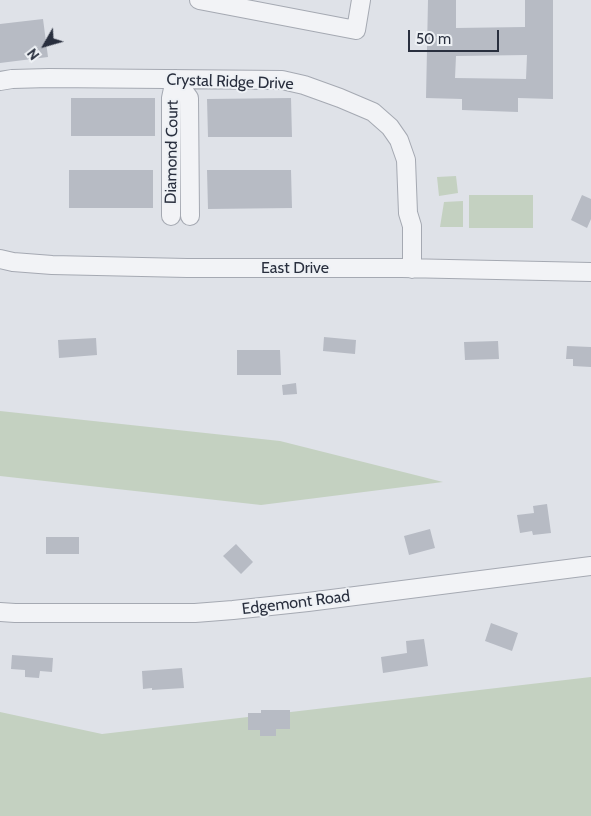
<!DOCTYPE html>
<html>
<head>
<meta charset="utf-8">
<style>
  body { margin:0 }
  #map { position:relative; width:591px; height:816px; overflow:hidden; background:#dfe2e8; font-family:Cabin,sans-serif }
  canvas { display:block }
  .north { position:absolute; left:20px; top:20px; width:50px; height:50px; -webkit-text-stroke:4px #eef1f5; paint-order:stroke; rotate:232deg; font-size:14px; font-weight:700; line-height:20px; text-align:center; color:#292f3e }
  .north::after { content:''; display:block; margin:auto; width:18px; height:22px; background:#292f3e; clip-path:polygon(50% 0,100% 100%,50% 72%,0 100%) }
  .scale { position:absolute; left:408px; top:30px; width:91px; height:22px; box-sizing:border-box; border:2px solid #292f3e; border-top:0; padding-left:6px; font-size:15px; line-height:18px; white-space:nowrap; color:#292f3e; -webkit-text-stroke:4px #eef1f5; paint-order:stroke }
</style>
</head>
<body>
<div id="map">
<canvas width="591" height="816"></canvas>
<div class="north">N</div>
<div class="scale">50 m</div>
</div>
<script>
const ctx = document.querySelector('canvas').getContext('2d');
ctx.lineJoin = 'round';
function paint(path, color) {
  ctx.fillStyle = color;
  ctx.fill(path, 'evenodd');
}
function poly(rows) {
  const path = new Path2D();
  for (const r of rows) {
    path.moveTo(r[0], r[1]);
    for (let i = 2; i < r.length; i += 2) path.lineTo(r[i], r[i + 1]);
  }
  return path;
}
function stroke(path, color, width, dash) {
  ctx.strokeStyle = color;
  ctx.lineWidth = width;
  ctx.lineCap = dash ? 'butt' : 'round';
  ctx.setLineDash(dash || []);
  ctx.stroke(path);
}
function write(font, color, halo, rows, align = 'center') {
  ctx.font = font + ' Cabin,sans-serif';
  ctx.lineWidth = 4;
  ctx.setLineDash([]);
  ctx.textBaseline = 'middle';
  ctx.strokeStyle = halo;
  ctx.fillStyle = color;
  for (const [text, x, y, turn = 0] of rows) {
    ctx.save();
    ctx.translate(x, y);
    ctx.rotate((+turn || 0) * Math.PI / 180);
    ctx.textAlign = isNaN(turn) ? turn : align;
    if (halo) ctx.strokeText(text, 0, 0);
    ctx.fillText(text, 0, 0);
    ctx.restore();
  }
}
paint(poly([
  [456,176,458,193,439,196,437,177],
  [469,195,533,195,533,228,469,228],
  [463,201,463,227,440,227,444,202],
  [0,411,280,441,443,482,261,505,0,476],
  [591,677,591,816,0,816,0,712,102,734]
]), '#c4d1c1');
paint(poly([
  [428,0,456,0,456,28,525,27,525,0,553,0,553,99,518,98,518,112,462,110,462,99,426,98],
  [527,55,526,79,455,78,456,56],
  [43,19,48,57,0,63,0,24],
  [71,98,155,98,155,136,71,136],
  [291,98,292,137,208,137,207,99],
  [69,170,153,170,153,208,69,208],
  [207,170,291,170,292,208,208,209],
  [582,195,591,199,591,219,587,228,571,220],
  [324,337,356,340,355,354,323,351],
  [96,338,97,355,59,358,58,340],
  [498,341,499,359,465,360,464,342],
  [567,346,591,347,591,367,573,366,573,359,566,359],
  [237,350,280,350,281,375,237,375],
  [296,383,297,394,283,395,282,385],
  [547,504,551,533,533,535,532,531,520,533,517,515,534,513,533,506],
  [430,529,435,548,409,555,404,536],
  [46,537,79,537,79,554,46,554],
  [236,544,253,562,241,574,223,556],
  [491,623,518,633,512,651,485,641],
  [424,639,428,666,383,673,381,657,407,653,406,641],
  [12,655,53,658,52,672,40,671,39,678,25,677,25,670,11,669],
  [182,668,184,688,152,690,152,688,143,689,142,671],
  [261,710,290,710,290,729,276,729,276,736,260,736,260,730,248,730,248,713,261,713]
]), '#b7bbc4');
const minor = poly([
  [199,0,356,30,361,0],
  [175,79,189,98,190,216],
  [0,81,12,79,49,78,282,80,304,85,340,98,373,112,390,127,399,140,406,160,408,213,412,226,412,269],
  [171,216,171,98,175,79],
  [0,259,13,262,52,265,187,268,402,268,591,272],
  [0,612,15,613,195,613,233,610,308,602,591,566]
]);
stroke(minor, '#a5a9b2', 20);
stroke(minor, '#f2f3f6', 18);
write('16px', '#292f3e', '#eef1f5', [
  ["Crystal Ridge Drive",230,82,2],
  ["Diamond Court",172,152,-89],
  ["East Drive",295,268],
  ["Edgemont Road",296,603,-7]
]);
</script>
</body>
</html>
